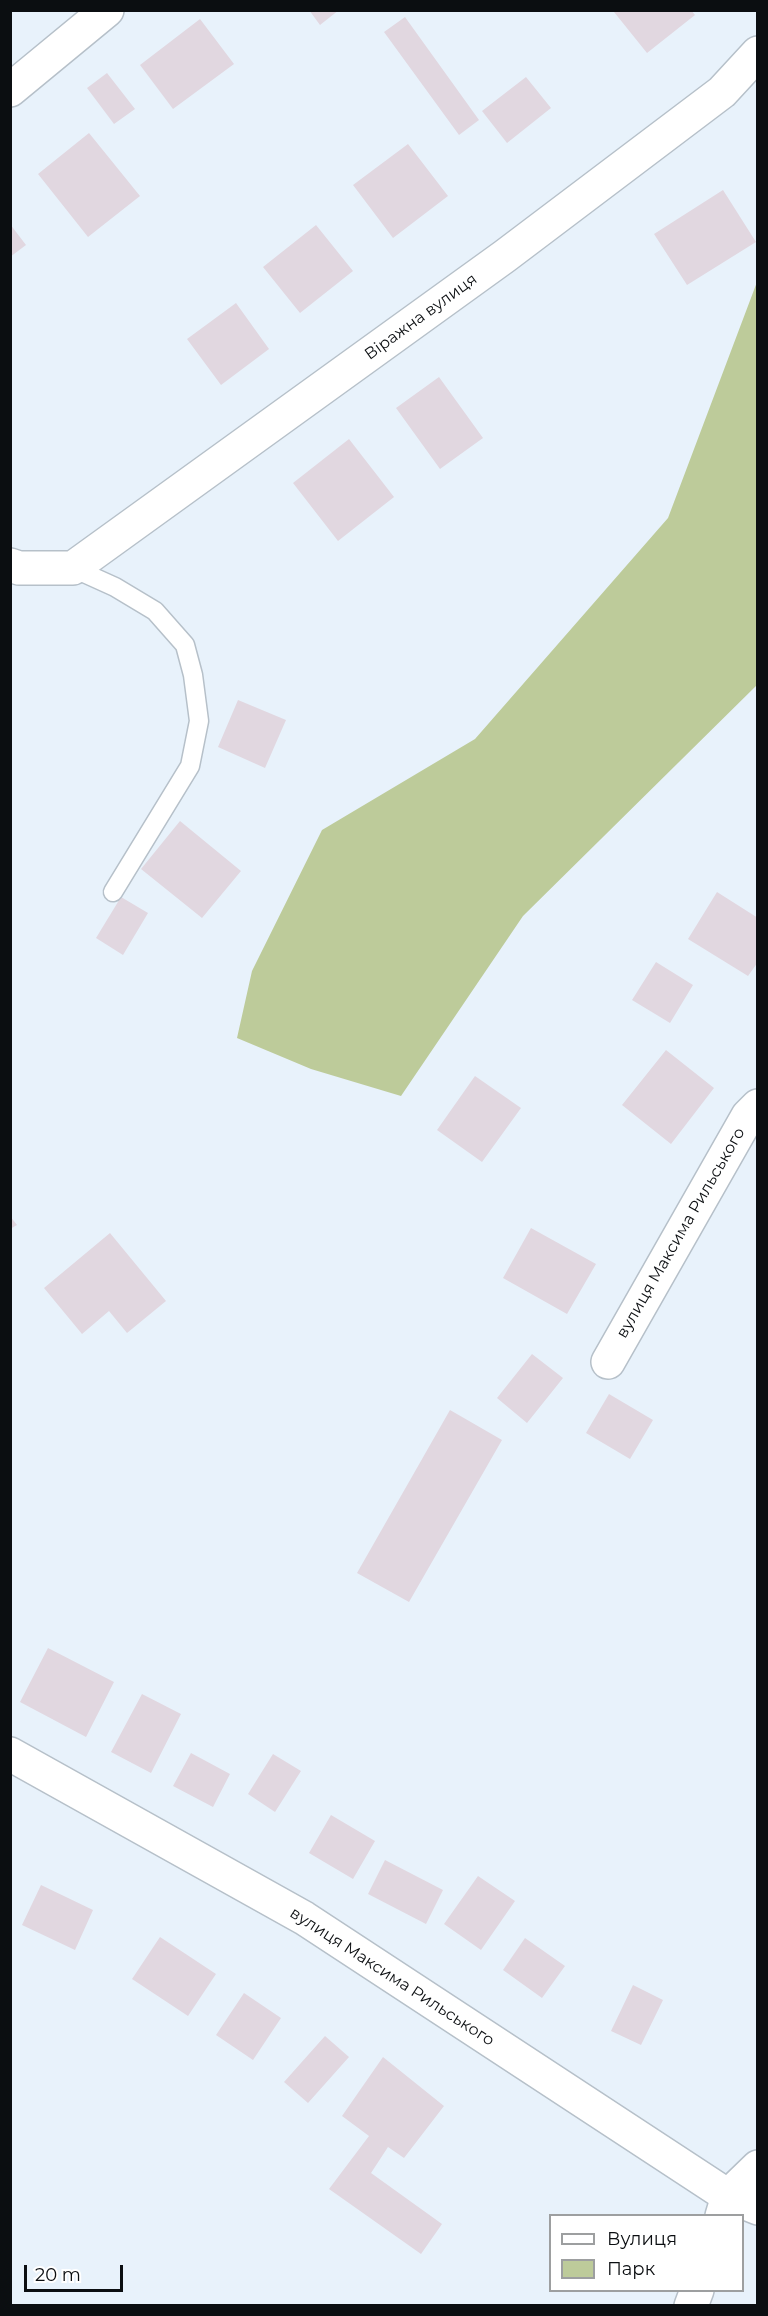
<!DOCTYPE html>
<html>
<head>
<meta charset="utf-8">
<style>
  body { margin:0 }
  #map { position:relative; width:768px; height:2316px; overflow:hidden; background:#e8f2fb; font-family:Montserrat,sans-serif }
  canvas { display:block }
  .frame { position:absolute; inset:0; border:12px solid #0b0e11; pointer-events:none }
  .legend { position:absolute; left:549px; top:2214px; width:195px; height:78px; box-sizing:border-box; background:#fff; border:2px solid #9d9fa0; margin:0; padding:8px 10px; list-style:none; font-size:18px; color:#0b0e11 }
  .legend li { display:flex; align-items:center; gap:12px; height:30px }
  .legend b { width:30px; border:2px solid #9d9fa0 }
  .scale { position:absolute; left:24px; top:2265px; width:99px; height:27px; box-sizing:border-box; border:3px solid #0b0e11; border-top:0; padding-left:8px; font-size:18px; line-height:21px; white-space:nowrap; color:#0b0e11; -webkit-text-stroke:4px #fff; paint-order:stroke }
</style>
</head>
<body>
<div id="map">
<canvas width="768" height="2316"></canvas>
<div class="frame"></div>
<ul class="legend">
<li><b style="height:8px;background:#fff"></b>Вулиця</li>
<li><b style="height:16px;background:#bdcb9a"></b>Парк</li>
</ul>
<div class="scale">20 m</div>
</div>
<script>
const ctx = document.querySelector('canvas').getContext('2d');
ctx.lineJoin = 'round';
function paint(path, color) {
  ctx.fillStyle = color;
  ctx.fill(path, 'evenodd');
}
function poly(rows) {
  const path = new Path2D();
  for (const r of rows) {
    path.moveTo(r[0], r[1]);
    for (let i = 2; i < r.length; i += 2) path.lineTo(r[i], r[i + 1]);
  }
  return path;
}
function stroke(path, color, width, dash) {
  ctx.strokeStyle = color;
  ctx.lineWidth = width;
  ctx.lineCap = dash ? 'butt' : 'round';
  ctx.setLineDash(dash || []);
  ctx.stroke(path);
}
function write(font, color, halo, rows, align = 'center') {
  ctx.font = font + ' Montserrat,sans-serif';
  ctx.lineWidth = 5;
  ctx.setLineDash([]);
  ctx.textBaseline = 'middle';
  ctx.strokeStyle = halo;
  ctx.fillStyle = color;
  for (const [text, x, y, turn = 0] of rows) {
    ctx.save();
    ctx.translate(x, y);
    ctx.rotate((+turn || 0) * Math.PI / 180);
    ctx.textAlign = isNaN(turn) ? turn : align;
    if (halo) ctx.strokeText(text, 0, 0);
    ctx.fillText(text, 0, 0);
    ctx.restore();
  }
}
paint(poly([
  [757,282,757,685,523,916,401,1096,311,1069,237,1038,252,971,322,830,475,739,668,518]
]), '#bdcb9a');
paint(poly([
  [309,10,339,10,320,25],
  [616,10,691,10,695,15,647,53,614,12],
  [405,17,479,120,459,135,384,32],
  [200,19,234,64,173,109,140,65],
  [107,73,135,109,114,124,87,88],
  [526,77,551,108,507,143,482,111],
  [89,133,140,196,88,237,38,174],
  [408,144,448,196,393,238,353,185],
  [723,190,756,242,687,285,654,234],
  [10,224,26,245,10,257],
  [316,225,353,271,300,313,263,267],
  [236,303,269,349,221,385,187,339],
  [439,377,483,438,440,469,396,408],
  [349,439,394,497,338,541,293,483],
  [238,700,286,720,265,768,218,747],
  [180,821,241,871,202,918,141,869],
  [717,892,758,918,758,962,748,976,688,939],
  [121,897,148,913,123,955,96,938],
  [656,962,693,985,670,1023,632,1000],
  [666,1050,714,1088,671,1144,622,1105],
  [475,1076,521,1108,482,1162,437,1130],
  [10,1216,17,1225,10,1229],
  [531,1228,596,1264,567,1314,503,1278],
  [110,1233,166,1301,127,1333,109,1311,82,1334,44,1288],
  [532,1354,563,1378,527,1423,497,1398],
  [609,1394,653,1420,630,1459,586,1433],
  [450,1410,502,1440,409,1602,357,1573],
  [48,1648,114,1682,86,1737,20,1702],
  [142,1694,181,1714,151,1773,111,1752],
  [191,1753,230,1774,213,1807,173,1786],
  [273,1754,301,1771,275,1812,248,1794],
  [331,1815,375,1841,353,1879,309,1853],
  [385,1860,443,1890,426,1924,368,1894],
  [478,1876,515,1901,481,1950,444,1924],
  [41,1885,93,1910,75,1950,22,1925],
  [160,1937,216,1974,188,2016,132,1979],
  [525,1938,565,1966,542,1998,503,1970],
  [633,1985,663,2000,641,2045,611,2031],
  [244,1993,281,2018,253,2060,216,2035],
  [325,2036,349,2057,308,2103,284,2082],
  [383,2057,444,2106,404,2158,388,2147,371,2173,442,2224,421,2254,329,2189,369,2136,342,2116]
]), '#e1d7e0');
const lane = poly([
  [73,568,115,587,155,611,185,645,193,675,199,721,190,766,113,892]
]);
const street = poly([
  [10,90,107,10],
  [10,565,19,568,73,568,505,256,722,92,758,53],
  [608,1362,748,1116,758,1106],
  [722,2216,728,2196,758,2167],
  [691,2306,697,2290]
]);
const secondary = poly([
  [10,1754,304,1918,728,2196,758,2208]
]);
stroke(lane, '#b6c0c9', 21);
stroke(street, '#b6c0c9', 36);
stroke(secondary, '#b6c0c9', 36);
stroke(lane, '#fff', 18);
stroke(street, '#fff', 33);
stroke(secondary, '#fff', 33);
write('16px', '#0b0e11', '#fff', [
  ["Віражна вулиця",421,317,-36],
  ["вулиця Максима Рильського",681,1233,-60],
  ["вулиця Максима Рильського",392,1977,33]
]);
</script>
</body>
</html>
